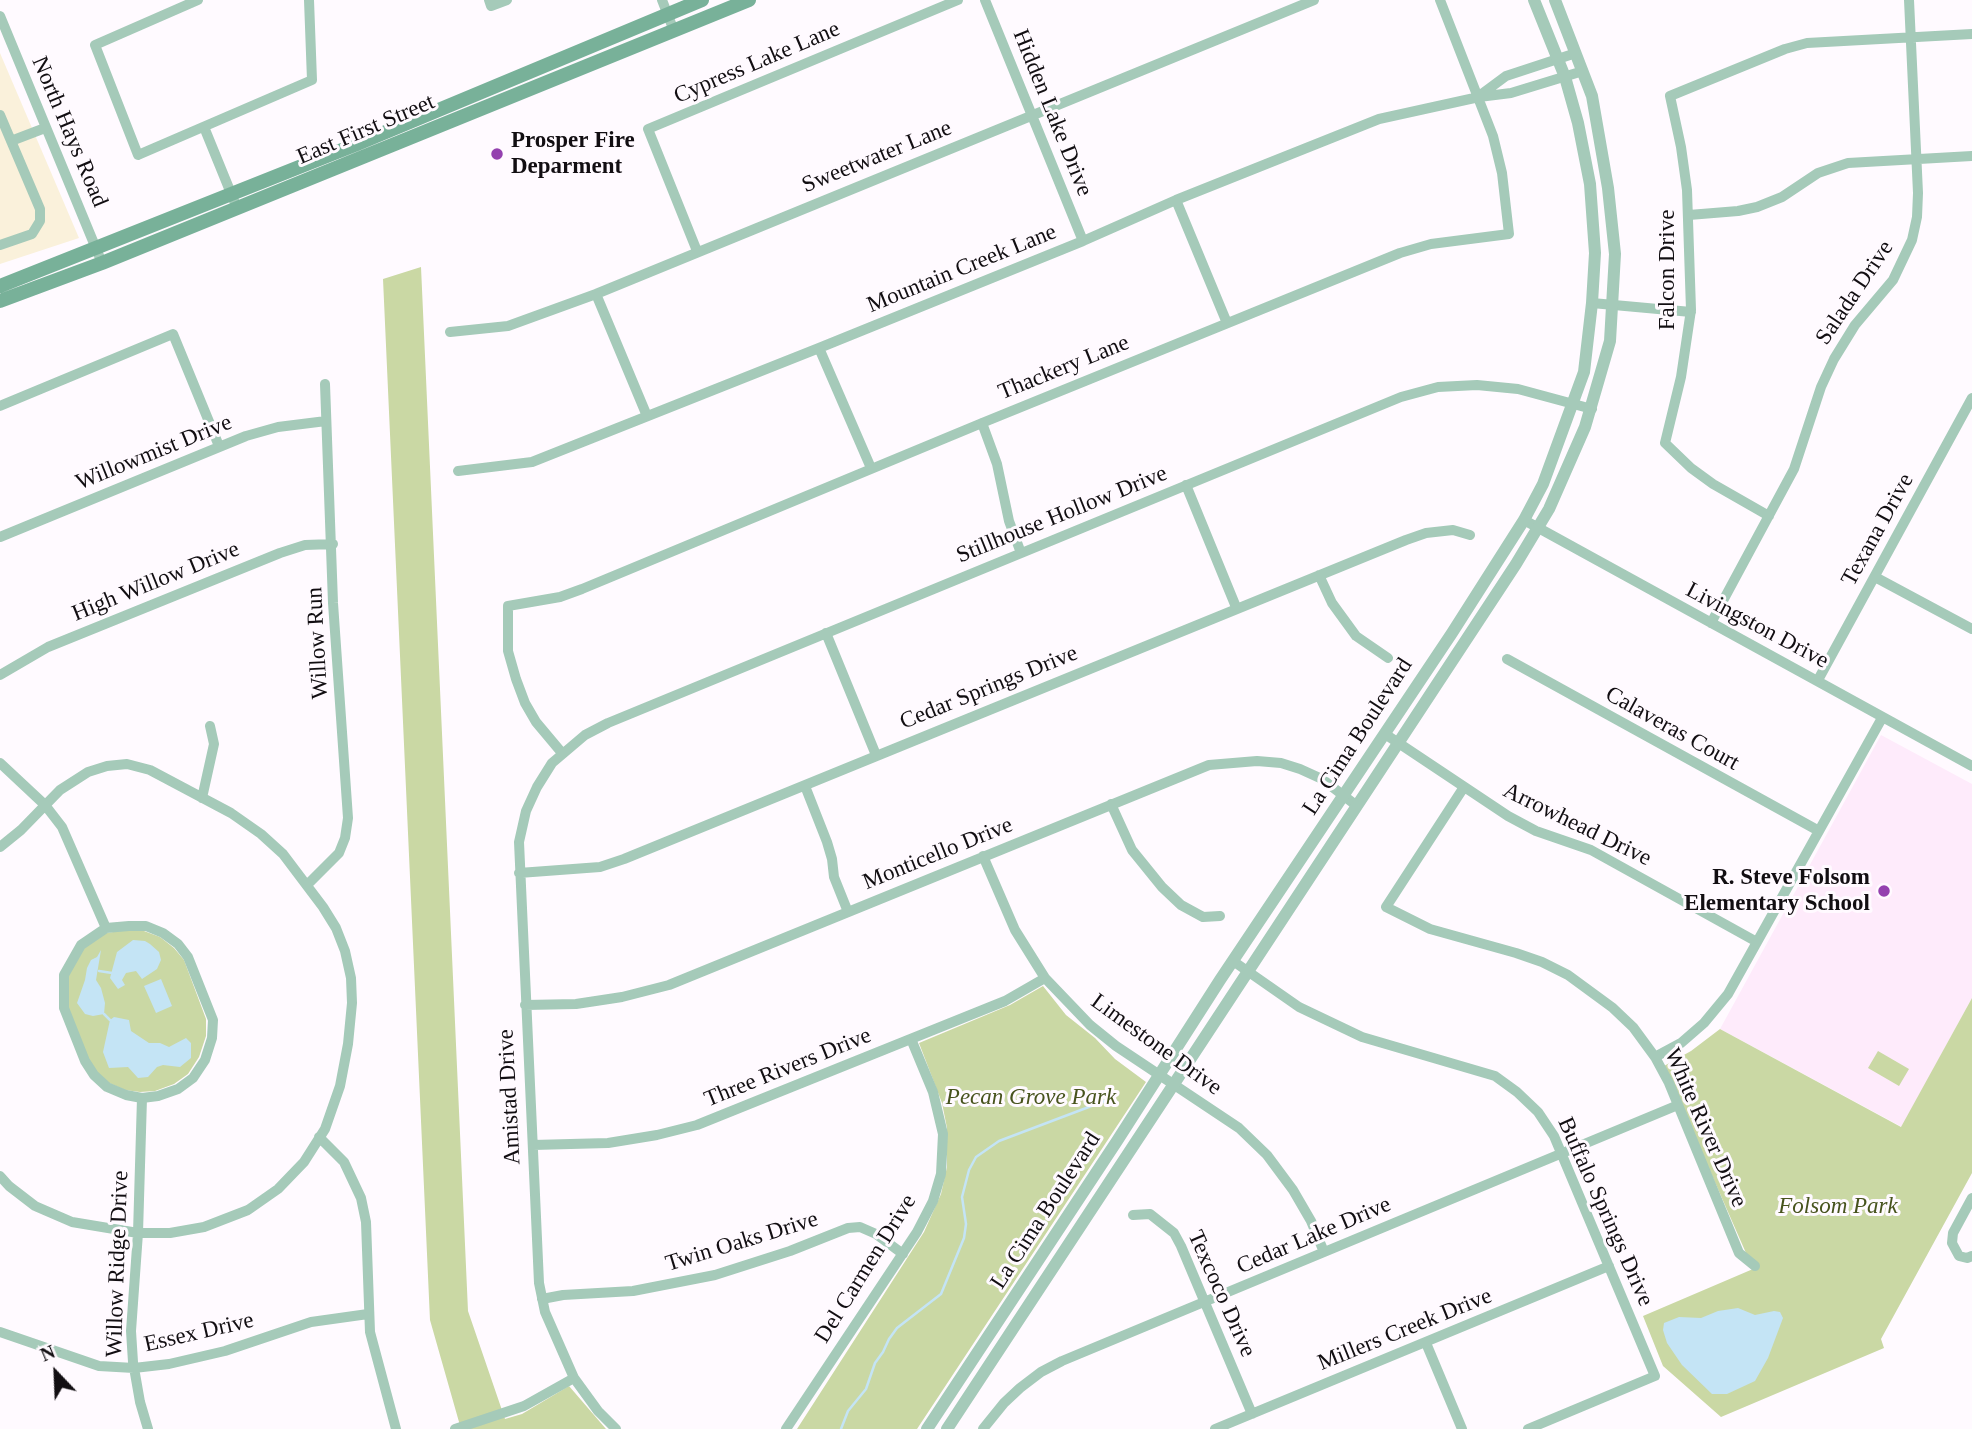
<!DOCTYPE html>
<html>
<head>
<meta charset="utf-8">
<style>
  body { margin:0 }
  #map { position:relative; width:1972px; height:1429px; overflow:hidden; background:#fffaff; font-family:Georgia,serif }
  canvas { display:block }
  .north { position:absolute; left:21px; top:1338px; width:70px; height:70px; -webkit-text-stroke:5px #fffaff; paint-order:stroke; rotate:337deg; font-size:19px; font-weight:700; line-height:28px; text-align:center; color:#120e12 }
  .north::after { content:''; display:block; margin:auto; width:24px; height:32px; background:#120e12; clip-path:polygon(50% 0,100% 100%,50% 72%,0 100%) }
</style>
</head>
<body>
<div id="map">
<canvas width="1972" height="1429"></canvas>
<div class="north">N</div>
</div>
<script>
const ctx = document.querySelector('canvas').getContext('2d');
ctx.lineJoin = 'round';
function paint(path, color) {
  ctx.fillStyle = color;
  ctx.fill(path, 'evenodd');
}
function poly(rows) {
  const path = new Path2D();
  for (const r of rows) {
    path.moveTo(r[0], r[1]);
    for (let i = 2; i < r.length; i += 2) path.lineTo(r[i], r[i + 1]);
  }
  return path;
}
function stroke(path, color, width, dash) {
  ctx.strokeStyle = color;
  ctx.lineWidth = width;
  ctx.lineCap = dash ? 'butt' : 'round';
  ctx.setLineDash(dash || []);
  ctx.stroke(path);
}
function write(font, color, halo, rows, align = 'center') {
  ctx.font = font + ' Georgia,serif';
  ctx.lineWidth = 6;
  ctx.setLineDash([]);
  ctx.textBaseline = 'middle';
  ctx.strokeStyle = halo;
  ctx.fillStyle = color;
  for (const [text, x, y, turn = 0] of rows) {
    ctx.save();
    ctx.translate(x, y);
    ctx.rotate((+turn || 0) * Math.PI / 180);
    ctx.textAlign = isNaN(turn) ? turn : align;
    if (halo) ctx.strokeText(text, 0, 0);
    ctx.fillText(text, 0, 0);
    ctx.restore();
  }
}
paint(poly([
  [0,53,79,238,0,264]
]), '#faf1db');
paint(poly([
  [1881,735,1972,784,1972,998,1902,1127,1720,1029]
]), '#feebfb');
paint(poly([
  [421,267,468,1311,505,1419,522,1414,569,1386,606,1429,461,1429,430,1320,383,279],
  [128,930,144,931,160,937,174,948,184,960,206,1019,206,1036,199,1057,188,1074,174,1084,155,1091,140,1092,125,1090,107,1082,95,1071,86,1058,66,1007,67,976,83,949,106,933],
  [1043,986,1066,1015,1095,1038,1115,1059,1146,1082,917,1429,797,1429,924,1232,941,1194,947,1167,947,1128,942,1103,919,1043,1010,1005],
  [1972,998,1972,1173,1881,1339,1884,1348,1721,1417,1663,1366,1643,1316,1753,1269,1664,1066,1691,1051,1720,1029,1901,1127],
  [1878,1051,1909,1069,1899,1086,1868,1068]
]), '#cad8a4');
paint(poly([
  [133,940,145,941,150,944,159,952,161,960,157,969,142,979,136,971,126,973,122,980,125,985,118,989,110,978,117,952],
  [101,950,96,980,101,988,105,1003,104,1014,93,1016,85,1014,77,1003,85,980,87,968,91,960,97,957],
  [161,979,172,1006,156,1013,144,986],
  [114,1017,129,1020,131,1031,149,1043,160,1043,169,1047,186,1038,191,1043,191,1058,180,1067,163,1065,157,1067,148,1077,138,1078,128,1067,109,1068,103,1052,110,1020],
  [1738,1308,1755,1315,1774,1311,1780,1312,1783,1318,1768,1358,1755,1381,1727,1394,1712,1394,1682,1365,1667,1343,1663,1330,1664,1323,1679,1317,1701,1318,1718,1311]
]), '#c4e4f5');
stroke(poly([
  [99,971,112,973],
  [104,1014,110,1020],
  [841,1429,848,1411,866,1389,875,1363,883,1352,889,1339,897,1328,941,1294,964,1238,966,1224,962,1197,969,1170,976,1157,999,1141,1110,1099]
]), '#c4e4f5', 2.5);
stroke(poly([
  [198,0,95,45,138,155,312,80,309,0],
  [489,0,491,6,507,0],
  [662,0,674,31],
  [985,0,1083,241],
  [0,16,102,263],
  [1479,96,1506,76,1576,53],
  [0,115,40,209,40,221,32,234,0,245],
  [204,127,237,208],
  [11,141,45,128],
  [1176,200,1227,323],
  [1689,215,1738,211,1757,207,1782,197,1818,173,1848,163,1972,156],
  [697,251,648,129,958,0],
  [596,294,647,416],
  [1592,303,1691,312],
  [450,332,508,326,596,294,1314,0],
  [819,348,871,468],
  [0,406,173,334,219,446],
  [982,423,997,464,1009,521,1021,553],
  [458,471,532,462,819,348,1083,241,1176,200,1379,119,1479,97,1511,93,1583,71],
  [1186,485,1236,607],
  [1769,516,1713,484,1691,468,1665,443,1681,377,1691,310,1687,190,1681,147,1670,96,1785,49,1807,43,1972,34],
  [1524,520,1972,766],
  [0,537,246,436,278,427,326,421],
  [1319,575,1332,603,1356,636,1388,658],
  [1875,577,1972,629],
  [1711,623,1794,469,1821,387,1834,359,1855,325,1893,280,1912,240,1917,217,1918,193,1909,0],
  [826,633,876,755],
  [1507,659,1819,831],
  [0,675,48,647,280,553,305,545,333,544],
  [1818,680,1972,398],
  [1385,734,1508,816,1536,831,1591,850,1757,942],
  [562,753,536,722,525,703,516,679,508,651,508,606,560,597,582,589,982,423,1400,253,1431,244,1509,234,1502,173,1493,136,1440,0],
  [0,763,45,805,62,827,106,928],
  [805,786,827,842,832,859,834,877,848,912],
  [1464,787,1386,907,1430,929,1516,953,1542,962,1568,975,1613,1008,1633,1027,1655,1057,1669,1083,1739,1253,1755,1266],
  [202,798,214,744,210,726],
  [1111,804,1132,850,1162,887,1181,905,1203,917,1220,916],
  [0,847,21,830,60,790,88,772,107,766,127,764,150,770,231,813,261,834,283,854,323,907,336,928,345,951,351,978,352,1003,348,1044,340,1086,325,1129,304,1162,278,1189,248,1210,204,1227,170,1233,138,1233,72,1222,35,1206,9,1186,0,1176],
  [983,856,1015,930,1045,978,1090,1025,1116,1046,1239,1128,1267,1155,1293,1190,1311,1221,1324,1252],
  [519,873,600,867,624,859,1406,540,1426,533,1453,530,1470,535],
  [307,885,339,853,345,838,348,818,333,603,325,384],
  [129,926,146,926,163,933,178,944,188,957,213,1020,212,1038,205,1060,193,1078,178,1089,158,1096,142,1098,126,1095,107,1087,94,1075,85,1061,64,1008,64,975,81,945,106,928,129,926],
  [1233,961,1299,1007,1362,1037,1495,1076,1517,1092,1538,1112,1554,1136,1655,1376,1528,1429],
  [525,1005,576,1004,622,997,669,985,1209,765,1257,761,1281,763,1300,769,1322,779,1357,806],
  [1655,1057,1681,1043,1704,1023,1728,994,1882,718],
  [142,1098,138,1233,131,1331,133,1362,140,1402,148,1429],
  [319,1137,344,1162,361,1198,366,1222,370,1332,396,1429],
  [533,1145,608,1143,657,1135,697,1125,1005,1001,1045,978],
  [1972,1198,1953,1233,1952,1243,1959,1256,1967,1258,1972,1256],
  [1133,1215,1150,1214,1174,1233,1181,1246,1252,1414],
  [542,1299,563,1295,633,1291,715,1275,790,1251,848,1228,860,1227,876,1234,903,1254],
  [0,1332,99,1366,134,1368,169,1364,225,1351,311,1322,368,1314],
  [1426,1343,1462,1429],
  [455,1429,524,1406,574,1378],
  [616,1429,598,1411,574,1378,545,1312,539,1283,519,842,526,811,537,787,552,763,585,735,608,723,1401,397,1438,387,1477,385,1518,389,1592,409],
  [786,1429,917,1232,933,1201,941,1174,943,1134,933,1092,911,1039],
  [983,1429,1004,1403,1020,1388,1041,1372,1062,1361,1678,1105],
  [1215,1429,1609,1266]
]), '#a5cab9', 10);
stroke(poly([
  [927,1429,1117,1141,1220,980,1452,633,1524,520,1543,484,1584,372,1592,303,1595,253,1590,184,1578,123,1565,77,1534,0],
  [947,1429,1516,564,1549,509,1585,427,1610,341,1615,254,1608,188,1592,96,1555,0]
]), '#a5cab9', 12);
stroke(poly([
  [0,286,357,144,702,0],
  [0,301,102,263,749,0]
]), '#78b199', 14);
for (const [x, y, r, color] of [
  [497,154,7,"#9441af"],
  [1884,891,7,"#9441af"]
]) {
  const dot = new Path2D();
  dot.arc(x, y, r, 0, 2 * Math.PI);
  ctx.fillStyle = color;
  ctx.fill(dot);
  stroke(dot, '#fffaff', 2.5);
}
write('23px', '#120e12', '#fffaff', [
  ["Cypress Lake Lane",757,63,-23],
  ["Hidden Lake Drive",1052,113,68],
  ["East First Street",366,130,-23],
  ["North Hays Road",69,132,67],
  ["Sweetwater Lane",877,157,-22],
  ["Mountain Creek Lane",962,269,-22],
  ["Falcon Drive",1668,270,-90],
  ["Salada Drive",1855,293,-56],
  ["Thackery Lane",1064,368,-22],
  ["Willowmist Drive",154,453,-22],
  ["Stillhouse Hollow Drive",1062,515,-22],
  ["Texana Drive",1878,530,-61],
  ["High Willow Drive",156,582,-22],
  ["Livingston Drive",1757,626,28],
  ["Willow Run",318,643,-93],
  ["Cedar Springs Drive",989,688,-22],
  ["Calaveras Court",1672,729,29],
  ["La Cima Boulevard",1358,737,-57],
  ["Arrowhead Drive",1577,825,26],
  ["Monticello Drive",938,854,-22],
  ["Limestone Drive",1156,1045,36],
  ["Three Rivers Drive",788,1068,-22],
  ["Amistad Drive",510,1097,-93],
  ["White River Drive",1705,1128,66],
  ["La Cima Boulevard",1046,1211,-57],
  ["Buffalo Springs Drive",1605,1212,66],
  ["Cedar Lake Drive",1314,1236,-23],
  ["Twin Oaks Drive",742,1242,-17],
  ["Willow Ridge Drive",118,1264,-88],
  ["Del Carmen Drive",866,1269,-58],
  ["Texcoco Drive",1221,1294,66],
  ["Millers Creek Drive",1405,1330,-22],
  ["Essex Drive",199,1333,-13]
]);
write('bold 23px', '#120e12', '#fffaff', [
  ["Prosper Fire",511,141],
  ["Deparment",511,167],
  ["R. Steve Folsom",1870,878,"right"],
  ["Elementary School",1870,904,"right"]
], 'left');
write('italic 23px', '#47531d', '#fffaff', [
  ["Pecan Grove Park",1031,1098],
  ["Folsom Park",1838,1207]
]);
</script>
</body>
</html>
